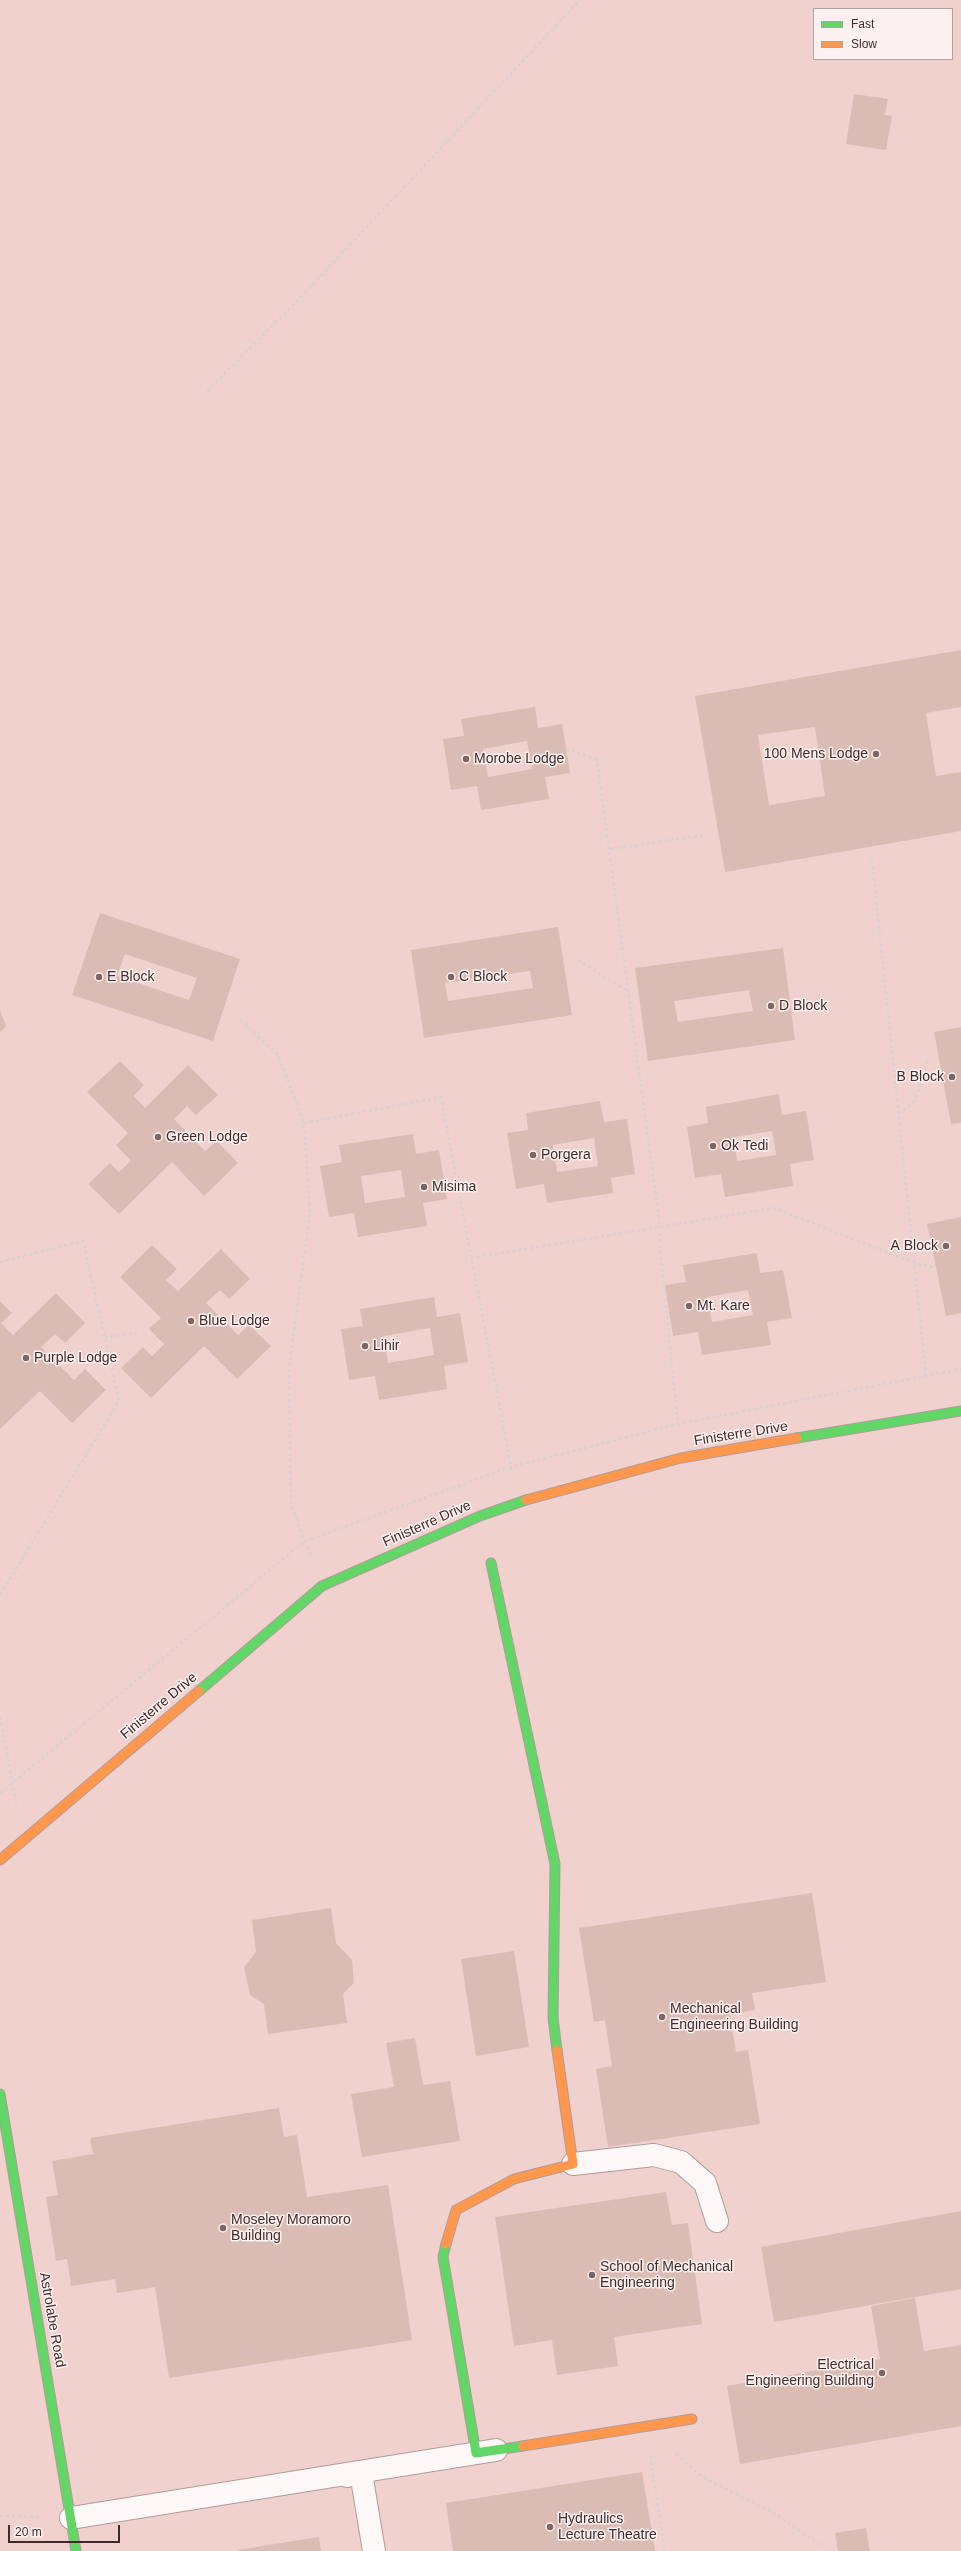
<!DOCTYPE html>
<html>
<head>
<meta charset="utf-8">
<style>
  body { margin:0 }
  #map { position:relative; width:961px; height:2551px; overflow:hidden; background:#f0d1ce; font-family:Arial,sans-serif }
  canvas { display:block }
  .legend { position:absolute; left:813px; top:8px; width:140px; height:52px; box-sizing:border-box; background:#fef2f1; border:1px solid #b2a2a1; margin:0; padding:5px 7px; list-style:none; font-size:12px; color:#412b2a }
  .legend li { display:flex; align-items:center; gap:8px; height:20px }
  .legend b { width:20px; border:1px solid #b2a2a1 }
  .scale { position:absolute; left:8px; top:2525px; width:112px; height:18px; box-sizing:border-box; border:2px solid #412b2a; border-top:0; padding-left:5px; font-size:12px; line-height:14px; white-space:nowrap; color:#412b2a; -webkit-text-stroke:3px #fef2f1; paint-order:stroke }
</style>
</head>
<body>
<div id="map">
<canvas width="961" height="2551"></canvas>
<ul class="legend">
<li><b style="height:5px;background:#63d668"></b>Fast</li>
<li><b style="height:5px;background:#ff974d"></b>Slow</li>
</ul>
<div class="scale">20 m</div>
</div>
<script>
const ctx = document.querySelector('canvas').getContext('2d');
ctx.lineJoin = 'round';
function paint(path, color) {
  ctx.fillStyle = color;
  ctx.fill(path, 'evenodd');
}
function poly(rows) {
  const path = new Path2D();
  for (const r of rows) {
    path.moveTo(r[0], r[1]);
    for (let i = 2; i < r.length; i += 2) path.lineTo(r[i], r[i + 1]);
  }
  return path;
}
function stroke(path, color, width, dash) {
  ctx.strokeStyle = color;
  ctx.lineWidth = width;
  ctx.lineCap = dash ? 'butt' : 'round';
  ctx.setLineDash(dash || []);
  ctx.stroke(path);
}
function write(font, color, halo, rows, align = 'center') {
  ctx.font = font + ' Arial,sans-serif';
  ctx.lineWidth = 3;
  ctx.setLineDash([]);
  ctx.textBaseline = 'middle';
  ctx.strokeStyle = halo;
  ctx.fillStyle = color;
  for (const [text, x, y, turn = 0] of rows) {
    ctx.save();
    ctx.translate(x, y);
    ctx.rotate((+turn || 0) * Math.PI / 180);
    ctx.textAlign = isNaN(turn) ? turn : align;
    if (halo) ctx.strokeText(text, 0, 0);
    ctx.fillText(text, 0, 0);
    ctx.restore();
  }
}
paint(poly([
  [854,94,888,99,885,115,892,116,886,150,846,144],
  [961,650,961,707,926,713,936,776,961,772,961,831,725,872,695,696],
  [815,727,825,796,769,805,758,735],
  [535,707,538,728,562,724,570,773,545,777,549,799,481,810,477,786,451,790,443,739,464,736,461,719],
  [527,741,532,769,488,777,483,749],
  [100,913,240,959,213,1041,72,995],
  [125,954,197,978,189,1000,117,976],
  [558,927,572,1015,424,1038,411,950],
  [530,971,533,988,448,1001,445,983],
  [783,948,795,1040,648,1061,635,968],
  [749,990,753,1011,678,1022,674,1001],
  [0,1010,6,1026,0,1033],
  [961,1027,961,1123,951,1124,934,1032],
  [120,1061,144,1085,134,1096,145,1108,188,1065,218,1095,196,1115,187,1106,174,1119,205,1151,217,1141,238,1163,204,1196,172,1162,119,1214,88,1184,110,1163,119,1172,131,1161,116,1145,128,1133,87,1092],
  [779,1094,782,1115,806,1111,814,1160,790,1164,793,1186,725,1197,721,1174,695,1178,687,1127,708,1123,706,1107],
  [772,1131,776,1155,737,1161,734,1137],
  [600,1101,604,1122,627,1119,635,1174,611,1178,613,1193,547,1203,544,1184,516,1189,507,1133,528,1130,526,1113],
  [594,1138,598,1166,557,1172,553,1145],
  [413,1134,416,1154,439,1150,447,1199,423,1203,427,1226,358,1237,354,1213,329,1217,320,1166,342,1162,339,1145],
  [401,1170,405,1197,365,1203,361,1176],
  [961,1217,961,1313,946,1316,927,1224],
  [152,1245,177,1269,166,1280,178,1291,221,1249,250,1279,229,1299,220,1290,206,1303,238,1335,249,1325,271,1346,237,1379,204,1346,151,1398,121,1368,143,1347,152,1356,164,1344,149,1329,161,1318,120,1277],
  [757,1253,760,1273,783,1270,792,1318,767,1322,771,1345,702,1355,698,1332,673,1336,665,1285,686,1282,683,1265],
  [748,1290,753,1315,712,1322,707,1297],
  [56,1293,85,1323,65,1343,55,1334,41,1347,74,1380,85,1369,106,1390,72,1423,40,1391,0,1429,0,1301,12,1313,1,1323,13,1335],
  [434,1297,437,1317,460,1313,468,1362,444,1366,447,1389,379,1400,375,1376,349,1380,341,1329,363,1326,360,1309],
  [430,1328,434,1355,388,1363,384,1336],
  [812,1893,826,1982,752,1993,755,2010,730,2014,736,2052,748,2050,760,2124,608,2147,596,2069,612,2066,605,2020,594,2022,579,1928],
  [331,1908,336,1943,352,1960,354,1983,343,1994,347,2023,268,2034,264,2004,250,1995,244,1967,256,1952,252,1920],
  [514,1951,529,2047,476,2056,461,1959],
  [415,2038,423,2085,450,2081,460,2141,362,2157,351,2094,394,2087,386,2043],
  [279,2108,284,2137,297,2135,307,2197,388,2185,412,2340,169,2378,155,2287,117,2293,115,2279,71,2286,67,2259,56,2261,46,2197,58,2195,52,2161,93,2154,90,2138],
  [666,2192,672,2225,688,2223,702,2324,614,2337,618,2366,557,2375,552,2340,514,2346,495,2217],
  [961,2211,961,2289,774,2322,761,2247],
  [915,2298,924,2351,961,2345,961,2426,740,2464,727,2386,880,2359,871,2306],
  [642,2472,655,2551,453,2551,446,2503],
  [866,2528,870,2551,838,2551,835,2533],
  [319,2537,321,2551,237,2551,237,2550]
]), '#dbbcb4');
const street = poly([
  [573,2164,654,2155,681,2162,705,2183,717,2221],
  [347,2476,361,2473,374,2551],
  [71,2518,496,2450]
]);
const fast = poly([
  [797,1438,961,1411],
  [491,1563,555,1864,553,2018,557,2050],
  [199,1691,322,1586,480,1516,526,1500],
  [0,2094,76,2551],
  [446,2244,443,2257,476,2453,523,2446]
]);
const slow = poly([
  [526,1500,681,1458,797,1438],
  [0,1860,199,1691],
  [446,2244,456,2210,514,2179,573,2164,557,2050],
  [523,2446,692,2419]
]);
stroke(street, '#b29b99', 24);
stroke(fast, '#b29b99', 11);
stroke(slow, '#b29b99', 11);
stroke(poly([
  [207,391,300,298,580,0],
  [566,749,597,760,660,1226,660,1245,678,1425],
  [611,849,703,835],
  [872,860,926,1376],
  [578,960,629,992],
  [240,1020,278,1055,304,1123,310,1213,289,1368,291,1505,311,1557],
  [899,1114,915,1101,928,1060],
  [304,1123,441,1097,512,1472],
  [471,1258,774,1208,914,1263,936,1268],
  [0,1262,83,1241,119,1401,0,1595],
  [105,1337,139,1333],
  [0,1717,17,1806],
  [0,1793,305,1541,511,1467,678,1424,961,1369],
  [676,2454,701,2476,777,2515,820,2545],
  [650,2456,665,2551],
  [0,2516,39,2517]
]), '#dbd1d1', 2.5, [3, 3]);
stroke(street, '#fdf8f8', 22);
stroke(fast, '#63d668', 9);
stroke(slow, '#ff974d', 9);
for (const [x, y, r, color] of [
  [876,754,4,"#7e6563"],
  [466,759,4,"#7e6563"],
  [99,977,4,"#7e6563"],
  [451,977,4,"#7e6563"],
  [771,1006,4,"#7e6563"],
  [952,1077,4,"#7e6563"],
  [158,1137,4,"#7e6563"],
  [713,1146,4,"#7e6563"],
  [533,1155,4,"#7e6563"],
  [424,1187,4,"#7e6563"],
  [946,1246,4,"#7e6563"],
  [689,1306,4,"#7e6563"],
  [191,1321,4,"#7e6563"],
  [365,1346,4,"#7e6563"],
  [26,1358,4,"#7e6563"],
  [662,2017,4,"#7e6563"],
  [223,2228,4,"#7e6563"],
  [592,2275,4,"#7e6563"],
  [882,2373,4,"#7e6563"],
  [550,2527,4,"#7e6563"]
]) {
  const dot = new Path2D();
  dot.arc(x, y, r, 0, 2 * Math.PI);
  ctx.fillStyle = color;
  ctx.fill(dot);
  stroke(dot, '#fef2f1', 1.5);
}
write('14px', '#412b2a', '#fef2f1', [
  ["100 Mens Lodge",868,754,"right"],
  ["Morobe Lodge",474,759],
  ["E Block",107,977],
  ["C Block",459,977],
  ["D Block",779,1006],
  ["B Block",944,1077,"right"],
  ["Green Lodge",166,1137],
  ["Ok Tedi",721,1146],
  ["Porgera",541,1155],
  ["Misima",432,1187],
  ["A Block",938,1246,"right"],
  ["Mt. Kare",697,1306],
  ["Blue Lodge",199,1321],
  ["Lihir",373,1346],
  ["Purple Lodge",34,1358],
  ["Mechanical",670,2009],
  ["Engineering Building",670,2025],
  ["Moseley Moramoro",231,2220],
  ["Building",231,2236],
  ["School of Mechanical",600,2267],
  ["Engineering",600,2283],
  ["Electrical",874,2365,"right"],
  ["Engineering Building",874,2381,"right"],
  ["Hydraulics",558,2519],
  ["Lecture Theatre",558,2535]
], 'left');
write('14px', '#412b2a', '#fef2f1', [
  ["Finisterre Drive",741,1434,-9],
  ["Finisterre Drive",427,1524,-24],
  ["Finisterre Drive",159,1706,-40],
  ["Astrolabe Road",52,2320,80]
]);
</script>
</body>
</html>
